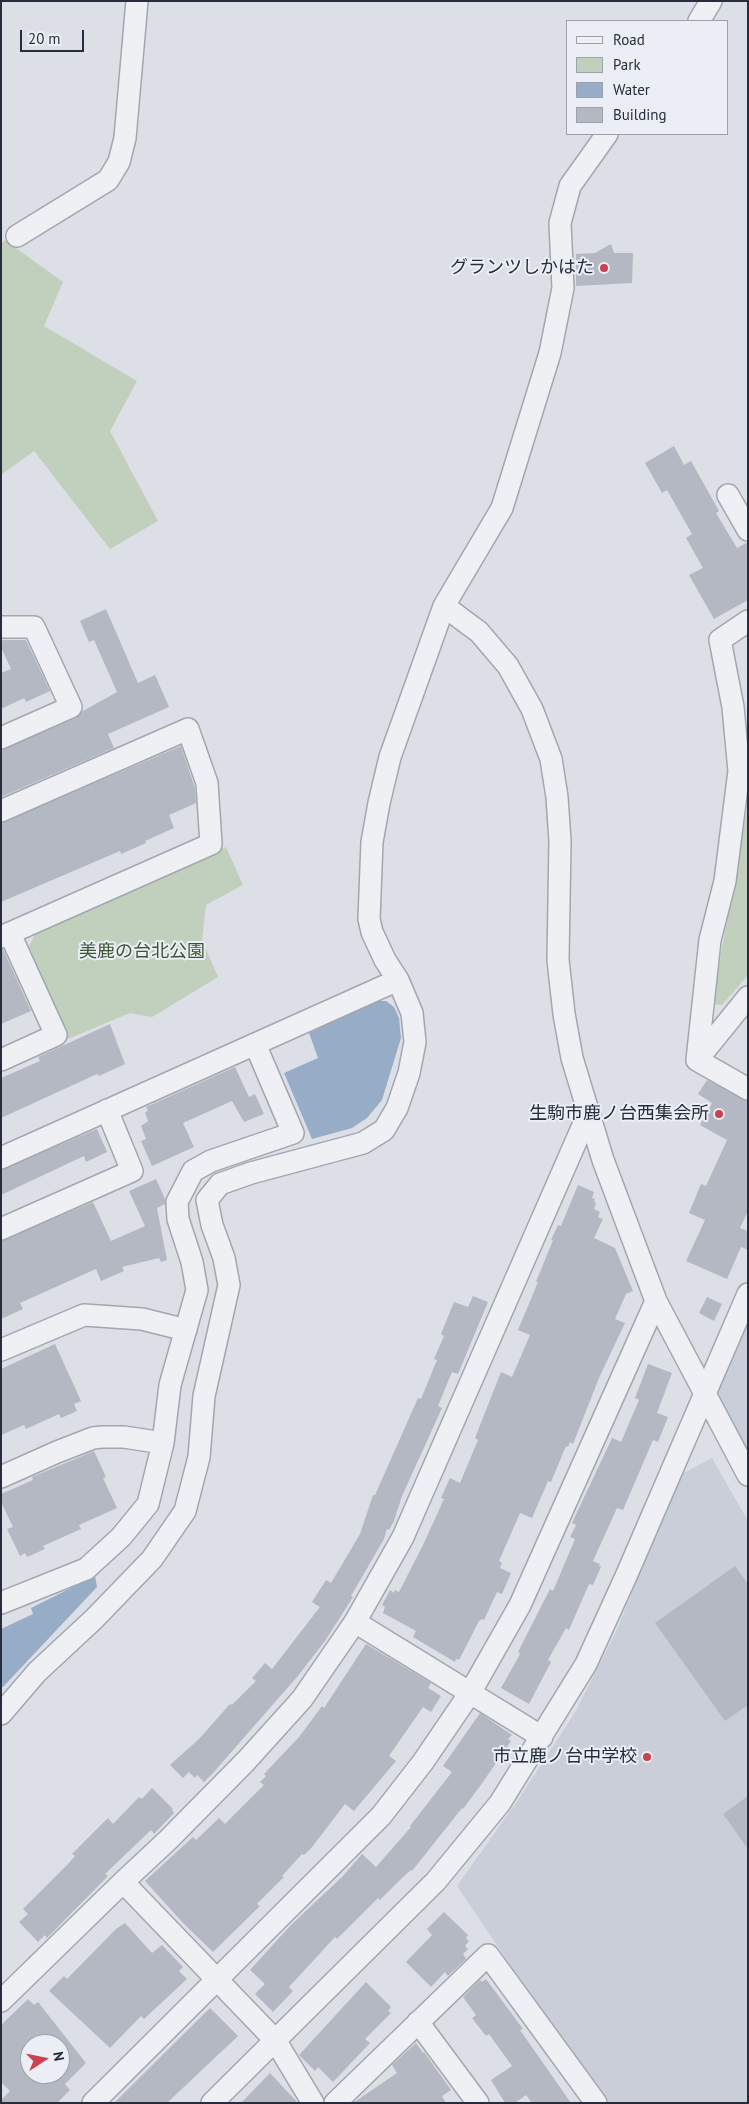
<!DOCTYPE html>
<html>
<head>
<meta charset="utf-8">
<style>
  body { margin:0 }
  #map { position:relative; width:749px; height:2104px; overflow:hidden; background:#dcdfe6; font-family:"PT Sans",sans-serif }
  canvas { display:block }
  .frame { position:absolute; inset:0; border:2px solid #262d3c; pointer-events:none }
  .legend { position:absolute; left:566px; top:20px; width:162px; height:115px; box-sizing:border-box; background:#ebeef4; border:1px solid #9ca1aa; margin:0; padding:6px 9px; list-style:none; font-size:15px; color:#262d3c }
  .legend li { display:flex; align-items:center; gap:10px; height:25px }
  .legend b { width:25px; border:1px solid #9ca1aa }
  .north { position:absolute; left:20px; top:2034px; width:50px; height:50px; box-sizing:border-box; background:#ebeef4; border:1px solid #9ca1aa; border-radius:50%; rotate:79deg; font-size:14px; font-weight:700; line-height:20px; text-align:center; color:#262d3c }
  .north::after { content:''; display:block; margin:auto; width:18px; height:22px; background:#cb4150; clip-path:polygon(50% 0,100% 100%,50% 72%,0 100%) }
  .scale { position:absolute; left:20px; top:30px; width:64px; height:22px; box-sizing:border-box; border:2px solid #262d3c; border-top:0; padding-left:6px; font-size:15px; line-height:18px; white-space:nowrap; color:#262d3c; -webkit-text-stroke:4px #ebeef4; paint-order:stroke }
</style>
</head>
<body>
<div id="map">
<canvas width="749" height="2104"></canvas>
<div class="frame"></div>
<ul class="legend">
<li><b style="height:6px;background:#eef0f4"></b>Road</li>
<li><b style="height:14px;background:#c1d0bd"></b>Park</li>
<li><b style="height:14px;background:#97acc6"></b>Water</li>
<li><b style="height:14px;background:#b3b8c2"></b>Building</li>
</ul>
<div class="north">N</div>
<div class="scale">20 m</div>
</div>
<script>
const ctx = document.querySelector('canvas').getContext('2d');
ctx.lineJoin = 'round';
function paint(path, color) {
  ctx.fillStyle = color;
  ctx.fill(path, 'evenodd');
}
function poly(rows) {
  const path = new Path2D();
  for (const r of rows) {
    path.moveTo(r[0], r[1]);
    for (let i = 2; i < r.length; i += 2) path.lineTo(r[i], r[i + 1]);
  }
  return path;
}
function stroke(path, color, width, dash) {
  ctx.strokeStyle = color;
  ctx.lineWidth = width;
  ctx.lineCap = dash ? 'butt' : 'round';
  ctx.setLineDash(dash || []);
  ctx.stroke(path);
}
function write(font, color, halo, rows, align = 'center') {
  ctx.font = font + ' "PT Sans","Noto Sans JP",sans-serif';
  ctx.lineWidth = 4;
  ctx.setLineDash([]);
  ctx.textBaseline = 'middle';
  ctx.strokeStyle = halo;
  ctx.fillStyle = color;
  for (const [text, x, y, turn = 0] of rows) {
    ctx.save();
    ctx.translate(x, y);
    ctx.rotate((+turn || 0) * Math.PI / 180);
    ctx.textAlign = isNaN(turn) ? turn : align;
    if (halo) ctx.strokeText(text, 0, 0);
    ctx.fillText(text, 0, 0);
    ctx.restore();
  }
}
paint(poly([
  [748,1322,748,1450,716,1394],
  [712,1458,748,1521,748,2103,608,2103,564,2045,457,1886,518,1800,574,1714,615,1634,680,1475]
]), '#caced8');
paint(poly([
  [5,240,63,282,44,326,137,381,110,431,158,521,110,549,34,451,1,475,1,244],
  [748,804,748,975,722,1005,712,1004],
  [226,847,243,885,206,905,202,940,218,977,152,1017,130,1013,68,1039,29,946,36,932]
]), '#c1d0bd');
paint(poly([
  [375,1001,386,1001,394,1007,399,1018,401,1038,382,1100,367,1118,352,1128,312,1139,284,1073,318,1058,309,1033],
  [95,1576,97,1587,3,1687,1,1686,1,1629,33,1614,31,1608]
]), '#97acc6');
paint(poly([
  [611,244,614,253,633,253,632,283,576,286,576,254,595,253],
  [674,446,684,465,691,461,719,511,716,513,737,548,748,542,748,600,714,619,689,575,703,568,686,538,692,534,667,490,662,493,645,463],
  [106,609,138,683,155,675,169,707,108,734,114,748,1,797,1,750,76,718,83,711,117,692,94,640,89,642,80,621],
  [4,640,26,640,50,691,26,702,24,698,1,709,1,673,11,669,1,647,1,641],
  [181,746,195,788,196,803,169,815,174,828,145,841,146,843,121,854,120,851,1,902,1,823],
  [1,949,3,949,31,1011,1,1024],
  [110,1024,125,1064,99,1076,97,1074,1,1118,1,1078,40,1061,38,1057],
  [235,1067,249,1097,255,1094,264,1114,244,1122,232,1101,183,1123,194,1147,152,1166,141,1141,146,1139,141,1126,148,1121,145,1112,148,1111,146,1107],
  [707,1080,748,1101,748,1211,740,1228,748,1231,748,1250,741,1247,727,1279,686,1261,705,1220,689,1213,701,1184,706,1186,727,1140,700,1125,712,1103,698,1094],
  [97,1129,107,1152,86,1162,84,1156,1,1195,1,1170],
  [156,1179,165,1199,165,1204,157,1208,167,1260,161,1262,159,1258,122,1267,124,1271,101,1281,96,1269,20,1303,23,1309,1,1319,1,1241,93,1202,111,1241,145,1226,129,1191],
  [578,1185,594,1192,592,1198,595,1199,594,1202,596,1203,594,1209,600,1212,598,1217,603,1219,594,1238,615,1248,633,1291,626,1294,615,1319,625,1323,599,1378,573,1444,570,1442,568,1447,566,1446,551,1482,548,1481,532,1518,520,1513,499,1561,502,1563,500,1568,511,1573,502,1594,497,1592,484,1620,482,1619,479,1621,459,1660,456,1659,455,1662,413,1637,416,1631,383,1613,385,1607,382,1605,390,1590,394,1593,395,1590,399,1592,423,1545,444,1499,441,1498,450,1478,460,1483,478,1440,475,1438,501,1372,512,1377,530,1335,518,1330,538,1282,536,1282,553,1240,551,1240,558,1225,561,1226],
  [473,1296,488,1302,458,1374,452,1372,438,1406,442,1408,402,1496,394,1521,389,1530,387,1529,384,1539,351,1596,353,1597,325,1641,297,1677,213,1773,204,1782,197,1775,195,1778,189,1772,183,1778,170,1765,199,1739,230,1704,232,1705,256,1681,252,1678,265,1663,272,1669,320,1607,312,1602,326,1580,331,1583,360,1534,373,1495,375,1495,418,1398,421,1399,437,1360,434,1359,444,1336,441,1334,454,1302,468,1307],
  [707,1297,722,1304,714,1321,699,1313],
  [55,1344,81,1401,74,1404,77,1411,61,1418,59,1414,26,1429,24,1425,1,1435,1,1369],
  [648,1364,672,1373,657,1413,668,1417,658,1442,653,1440,623,1510,617,1508,593,1561,600,1564,599,1566,601,1567,593,1585,589,1584,569,1630,566,1628,548,1660,551,1662,529,1704,501,1688,519,1656,520,1653,518,1652,550,1589,553,1591,575,1539,570,1537,576,1525,572,1523,612,1438,621,1442,639,1400,635,1398],
  [94,1451,106,1477,103,1478,117,1508,79,1525,81,1529,43,1546,45,1549,27,1557,25,1553,20,1556,7,1529,13,1527,1,1502,1,1494,33,1480,32,1477],
  [735,1566,748,1584,748,1705,725,1721,655,1623],
  [366,1644,431,1683,428,1688,441,1696,431,1712,423,1707,389,1756,396,1761,354,1811,345,1804,312,1847,304,1855,302,1854,282,1876,284,1877,257,1904,260,1906,213,1952,184,1924,145,1881,193,1837,196,1840,219,1818,225,1824,264,1785,260,1782,266,1776,264,1774,299,1737,322,1706,324,1708],
  [480,1713,512,1735,508,1739,511,1741,483,1782,463,1809,462,1808,412,1871,411,1870,403,1877,380,1900,378,1898,337,1939,335,1937,289,1987,293,1991,273,2012,255,1994,265,1984,250,1970,290,1926,343,1876,362,1854,376,1867,411,1827,410,1826,452,1772,443,1766],
  [152,1788,173,1809,172,1810,174,1813,154,1834,151,1830,105,1874,108,1876,47,1938,45,1935,38,1942,19,1922,28,1914,23,1909,68,1864,75,1856,72,1854,108,1818,113,1824,139,1797,142,1799],
  [748,1796,748,1849,723,1814],
  [444,1912,468,1935,466,1938,469,1941,465,1946,468,1949,463,1954,466,1959,448,1976,445,1972,431,1987,406,1962,432,1935,427,1929],
  [125,1923,152,1953,162,1945,183,1967,179,1971,187,1979,144,2019,141,2016,110,2048,49,1991,64,1976,67,1979,116,1929],
  [486,1979,523,2029,520,2030,571,2103,532,2103,526,2095,515,2103,505,2103,491,2080,512,2066,489,2034,486,2036,472,2018,476,2015,463,1997,480,1980,482,1982],
  [366,1982,391,2007,388,2011,391,2013,365,2039,370,2043,333,2082,318,2067,315,2071,299,2055],
  [28,1999,34,2005,38,2002,86,2063,65,2084,70,2090,57,2103,1,2103,1,2100,10,2091,1,2082,1,2025],
  [30,2044,60,2044,60,2074,30,2074],
  [210,2008,238,2036,167,2103,114,2103],
  [416,2043,423,2053,424,2052,451,2090,442,2096,446,2103,353,2103,397,2073,392,2065],
  [270,2073,298,2103,241,2103]
]), '#b3b8c2');
const minor = poly([
  [699,21,711,1],
  [17,236,108,180,119,162,125,138,137,1],
  [728,495,748,530],
  [444,606,479,632,508,666,532,709,551,759,557,797,560,841,558,960,564,1014,572,1058,603,1160,656,1301,748,1475],
  [748,621,720,640,733,707,739,771,725,881,710,940,697,1060,748,1089],
  [1,627,34,627,71,707,1,738],
  [1,811,188,729,207,783,211,844,1,937],
  [1,1060,56,1035,10,934],
  [697,1060,748,997],
  [1,1158,398,980],
  [1,1229,132,1171,107,1110],
  [1,1350,84,1315,142,1319,186,1330],
  [1,1477,57,1452,93,1438,102,1437,124,1437,163,1443],
  [1,1603,86,1569,121,1537,148,1504,163,1443,170,1385,197,1290,192,1262,178,1219,177,1202,193,1171,211,1161,293,1133,255,1044],
  [355,1622,542,1737],
  [1,1714,37,1672,94,1619,152,1559,185,1511,199,1457,204,1396,229,1285,224,1258,212,1225,207,1200,220,1184,251,1173,363,1143,384,1130,397,1108,409,1073,415,1042,412,1013,398,980,385,960,372,932,369,919,372,842,379,803,390,757,444,606,502,508,550,353,563,288,560,223,570,186,607,134],
  [123,1882,275,2040,313,2103],
  [1,2001,123,1882,168,1840,246,1761,302,1699,355,1622,403,1537,588,1114],
  [418,2022,478,2103],
  [93,2103,381,1816,423,1762,470,1693,520,1605,656,1301],
  [212,2103,436,1881,500,1803,586,1664,627,1574,748,1294],
  [335,2103,488,1955,596,2103]
]);
stroke(minor, '#a2a6b0', 24);
stroke(minor, '#eef0f4', 21);
for (const [x, y, r, color] of [
  [604,268,5,"#cb4150"],
  [719,1114,5,"#cb4150"],
  [647,1757,5,"#cb4150"]
]) {
  const dot = new Path2D();
  dot.arc(x, y, r, 0, 2 * Math.PI);
  ctx.fillStyle = color;
  ctx.fill(dot);
  stroke(dot, '#ebeef4', 2);
}
write('18px', '#262d3c', '#ebeef4', [
  ["グランツしかはた",594,268],
  ["生駒市鹿ノ台西集会所",709,1114],
  ["市立鹿ノ台中学校",637,1757]
], 'right');
write('18px', '#395734', '#ebeef4', [
  ["美鹿の台北公園",142,952]
]);
</script>
</body>
</html>
